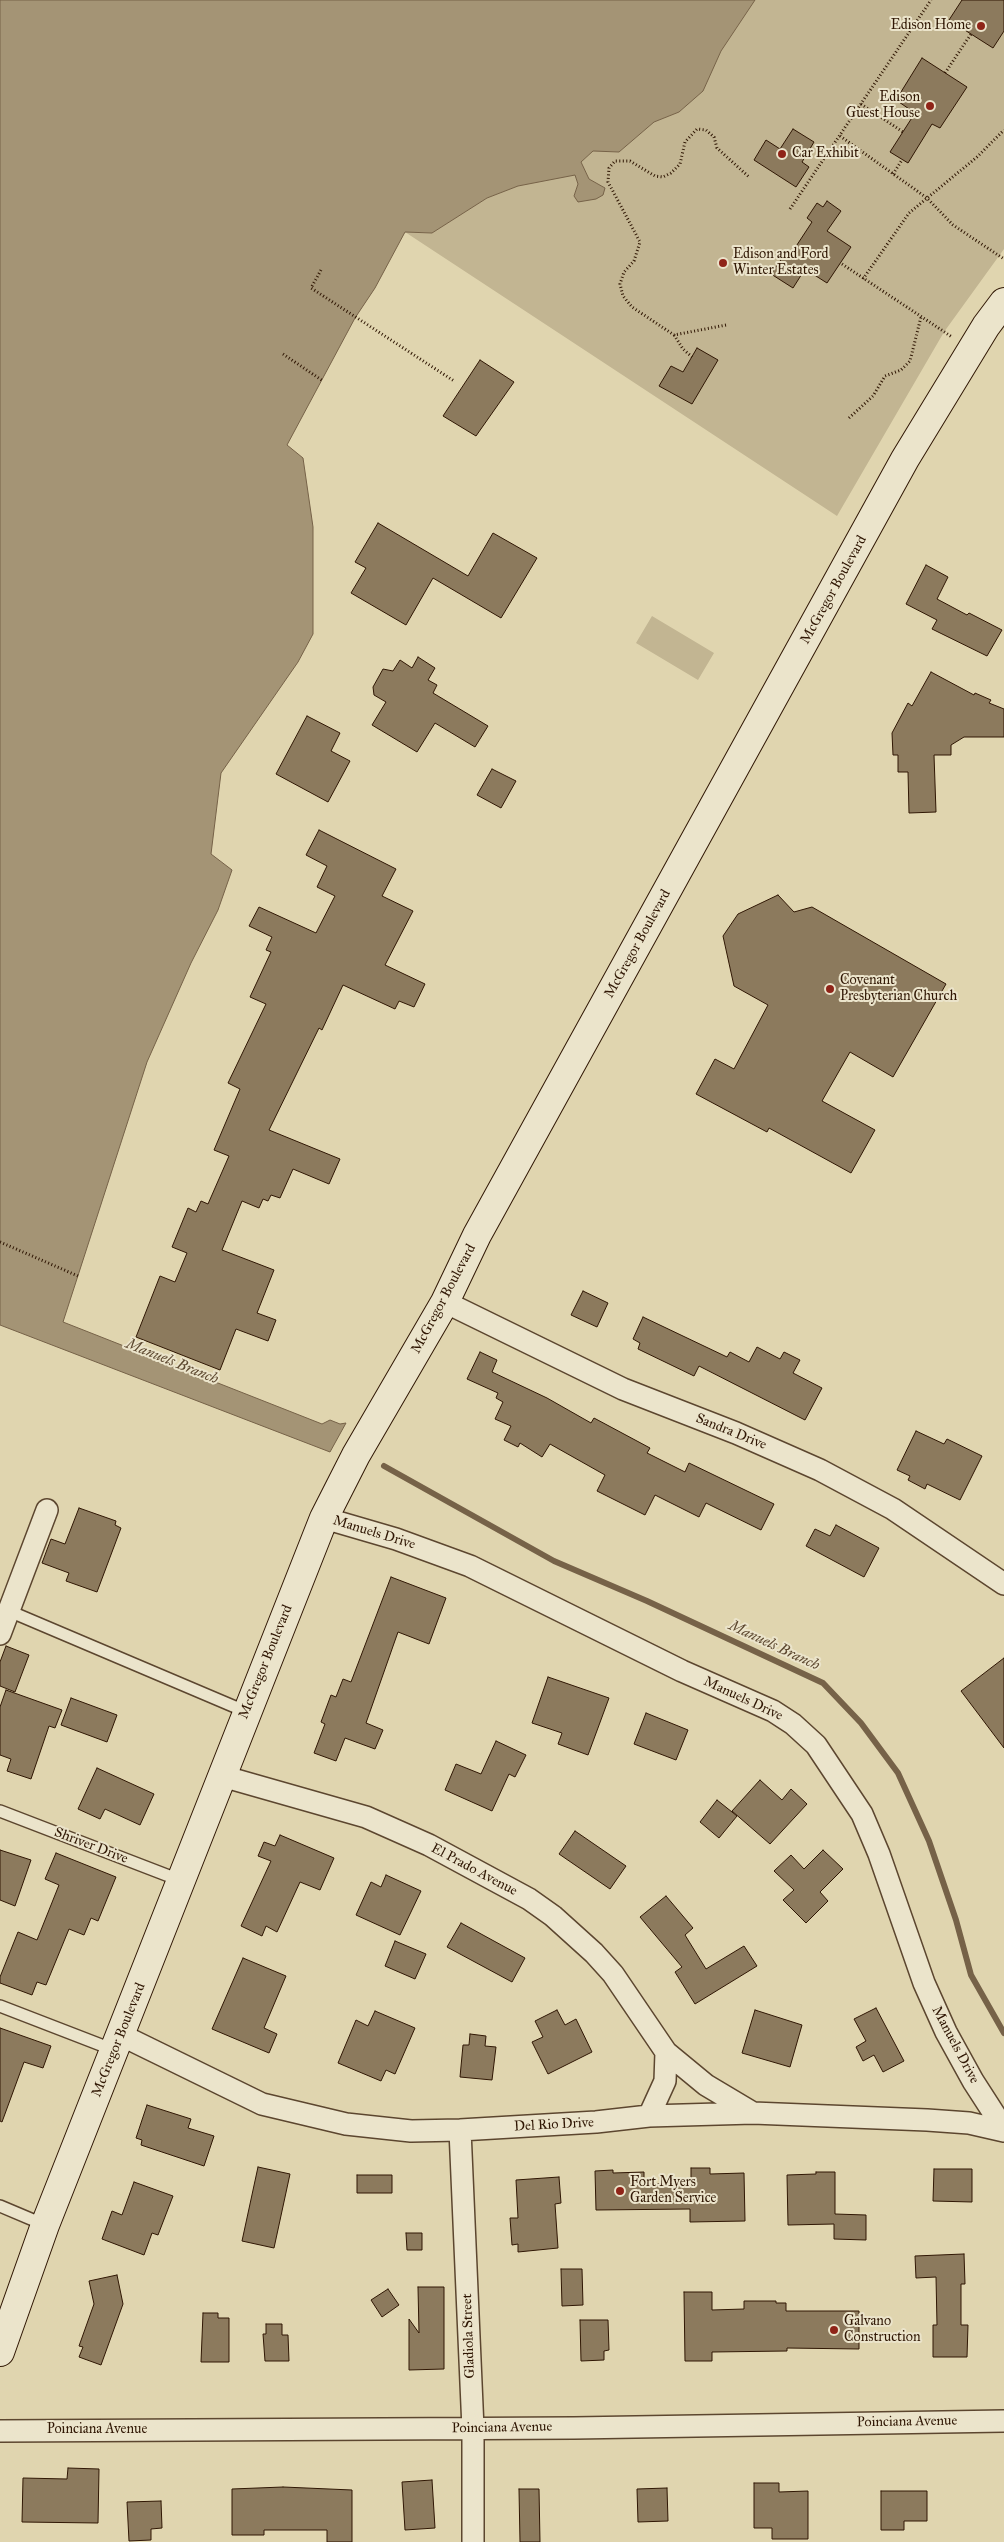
<!DOCTYPE html>
<html>
<head>
<meta charset="utf-8">
<style>
  body { margin:0 }
  canvas { display:block; background:#e0d5af }
</style>
</head>
<body>
<canvas width="1004" height="2542"></canvas>
<script>
const ctx = document.querySelector('canvas').getContext('2d');
ctx.lineJoin = 'round';
function paint(path, color) {
  ctx.fillStyle = color;
  ctx.fill(path, 'evenodd');
}
function poly(rows) {
  const path = new Path2D();
  for (const r of rows) {
    path.moveTo(r[0], r[1]);
    for (let i = 2; i < r.length; i += 2) path.lineTo(r[i], r[i + 1]);
  }
  return path;
}
function stroke(path, color, width, dash) {
  ctx.strokeStyle = color;
  ctx.lineWidth = width;
  ctx.lineCap = dash ? 'butt' : 'round';
  ctx.setLineDash(dash || []);
  ctx.stroke(path);
}
function write(font, color, halo, rows, align = 'center') {
  ctx.font = font + ' "IM FELL Great Primer",serif';
  ctx.lineWidth = 4;
  ctx.setLineDash([]);
  ctx.textBaseline = 'middle';
  ctx.strokeStyle = halo;
  ctx.fillStyle = color;
  for (const [text, x, y, turn = 0] of rows) {
    ctx.save();
    ctx.translate(x, y);
    ctx.rotate((+turn || 0) * Math.PI / 180);
    ctx.textAlign = isNaN(turn) ? turn : align;
    if (halo) ctx.strokeText(text, 0, 0);
    ctx.fillText(text, 0, 0);
    ctx.restore();
  }
}
paint(poly([
  [755,0,1004,0,1004,249,944,332,837,516,405,232,432,233,487,198,518,186,575,174,578,184,574,196,605,188,589,179,581,162,593,151,619,152,654,122,679,112,702,91,721,51],
  [652,616,714,653,698,680,636,643]
]), '#c2b592');
const water = poly([
  [0,0,755,0,721,51,703,91,679,112,654,122,619,152,593,151,581,162,589,179,605,188,603,195,596,199,578,202,574,196,578,184,575,175,518,186,487,198,432,233,405,232,375,288,355,318,287,445,303,458,313,527,313,634,298,662,221,773,211,854,232,870,218,910,191,963,147,1062,63,1322,322,1424,330,1420,340,1424,346,1423,330,1452,0,1325,0,0]
]);
paint(water, '#a49475');
stroke(water, '#766248', 1);
stroke(poly([
  [384,1466,554,1561,647,1601,823,1683,861,1723,898,1773,929,1841,956,1920,971,1975,1004,2033]
]), '#766248', 6);
const building = poly([
  [962,0,1004,0,1004,31,993,48,949,20,962,0],
  [922,58,967,87,940,128,932,124,908,163,890,152,915,113,896,100,922,58],
  [793,129,814,142,802,162,809,167,796,187,754,160,766,140,780,149,793,129],
  [827,201,841,211,827,231,851,247,827,283,805,269,793,288,771,274,787,251,791,254,812,222,807,218,817,203,823,207,827,201],
  [697,348,718,360,692,404,659,386,671,366,683,372,697,348],
  [480,360,514,382,476,436,443,416,480,360],
  [378,523,468,576,493,533,537,558,501,618,433,578,406,625,351,593,366,568,355,562,378,523],
  [926,565,948,577,937,599,967,615,969,613,1002,630,987,656,932,629,937,620,906,604,926,565],
  [418,657,435,668,428,680,437,685,433,693,488,726,475,747,435,723,417,752,372,725,386,702,374,695,373,687,383,669,393,671,400,660,412,668,418,657],
  [931,672,974,695,975,693,991,700,989,703,1004,709,1004,737,964,737,951,745,951,755,934,755,936,812,909,813,908,772,898,772,898,755,893,755,892,733,908,703,912,706,931,672],
  [307,716,340,733,331,751,350,761,328,802,276,774,307,716],
  [492,769,516,781,501,808,477,795,492,769],
  [319,830,396,869,382,896,413,911,385,965,425,984,414,1007,399,1001,395,1009,343,985,322,1030,319,1028,269,1130,340,1159,329,1184,293,1169,280,1198,271,1195,268,1201,263,1199,259,1208,242,1201,222,1250,274,1270,257,1313,276,1320,268,1341,236,1329,220,1370,136,1337,160,1276,175,1282,187,1253,172,1247,188,1208,196,1212,201,1201,208,1204,229,1156,214,1150,240,1089,228,1083,266,1004,250,997,271,952,266,950,272,937,249,926,259,907,316,933,335,896,317,887,327,866,306,855,319,830],
  [778,895,794,912,812,907,946,984,893,1077,850,1052,822,1101,875,1130,851,1173,769,1128,767,1132,696,1094,715,1059,734,1069,768,1005,734,986,723,936,738,914,778,895],
  [583,1291,608,1303,597,1327,571,1315,583,1291],
  [643,1317,727,1357,730,1352,749,1362,757,1347,780,1359,784,1352,800,1360,793,1373,822,1388,805,1420,699,1366,694,1376,638,1349,640,1343,633,1339,643,1317],
  [480,1352,497,1360,492,1372,547,1398,591,1423,594,1418,650,1448,647,1453,685,1472,689,1463,774,1504,761,1530,706,1503,699,1517,655,1495,645,1515,597,1491,605,1475,550,1444,542,1457,520,1443,518,1447,504,1440,511,1426,495,1419,503,1402,496,1398,498,1393,467,1379,480,1352],
  [916,1431,944,1444,947,1439,982,1456,960,1500,927,1484,925,1489,908,1480,910,1476,897,1470,916,1431],
  [79,1508,116,1521,115,1525,121,1528,97,1592,66,1581,69,1573,42,1563,51,1539,65,1544,79,1508],
  [836,1525,879,1548,864,1577,806,1546,815,1529,830,1536,836,1525],
  [391,1577,446,1598,429,1644,398,1632,366,1723,383,1730,375,1749,345,1738,336,1761,314,1753,325,1724,321,1722,331,1695,336,1697,343,1679,351,1682,391,1577],
  [6,1646,29,1655,15,1692,0,1686,0,1662,6,1646],
  [1004,1658,1004,1748,961,1691,1004,1658],
  [548,1677,609,1698,588,1755,558,1744,562,1733,532,1723,548,1677],
  [6,1690,62,1710,55,1728,49,1726,31,1779,7,1771,11,1759,0,1755,0,1707,6,1690],
  [71,1698,117,1715,107,1742,61,1725,71,1698],
  [646,1713,688,1730,676,1760,634,1744,646,1713],
  [496,1741,526,1755,515,1777,509,1774,492,1811,445,1790,456,1764,481,1774,496,1741],
  [97,1768,154,1794,140,1825,105,1809,100,1819,78,1809,97,1768],
  [760,1780,782,1800,791,1789,807,1804,770,1844,732,1811,760,1780],
  [717,1800,737,1816,719,1838,700,1822,717,1800],
  [575,1831,626,1866,610,1889,559,1854,575,1831],
  [280,1835,334,1858,320,1890,300,1882,277,1932,266,1926,262,1936,241,1926,271,1861,258,1856,264,1842,275,1846,280,1835],
  [0,1850,31,1860,15,1906,0,1900,0,1850],
  [823,1850,843,1869,820,1892,828,1901,806,1923,783,1900,794,1890,774,1871,791,1855,804,1869,823,1850],
  [56,1853,116,1877,98,1921,91,1918,84,1935,69,1929,46,1985,37,1982,32,1995,0,1983,0,1977,18,1932,37,1940,59,1885,45,1879,56,1853],
  [386,1875,421,1891,400,1935,356,1915,371,1882,381,1887,386,1875],
  [666,1896,693,1928,685,1935,706,1969,744,1946,757,1966,695,2004,675,1972,682,1967,640,1917,666,1896],
  [461,1923,525,1958,512,1982,447,1947,461,1923],
  [395,1941,426,1954,415,1979,385,1966,395,1941],
  [243,1958,286,1976,264,2028,277,2034,269,2053,212,2029,243,1958],
  [876,2008,904,2061,883,2072,874,2055,863,2061,856,2047,866,2041,854,2019,876,2008],
  [557,2010,565,2025,576,2019,592,2052,548,2074,532,2042,543,2037,535,2021,557,2010],
  [755,2010,802,2025,790,2067,742,2053,755,2010],
  [375,2011,415,2028,395,2074,386,2070,381,2081,338,2063,356,2020,368,2026,375,2011],
  [0,2028,51,2046,43,2068,24,2062,2,2122,0,2121,0,2028],
  [470,2034,486,2036,485,2046,496,2047,492,2080,460,2077,463,2045,469,2045,470,2034],
  [147,2105,191,2119,188,2128,214,2136,204,2166,141,2145,142,2140,136,2138,147,2105],
  [258,2167,290,2174,274,2248,242,2241,258,2167],
  [691,2168,710,2168,710,2174,744,2173,745,2221,690,2222,690,2209,596,2210,595,2171,613,2170,613,2173,644,2172,644,2184,691,2183,691,2168],
  [934,2169,972,2169,972,2202,933,2201,934,2169],
  [816,2172,835,2172,835,2214,866,2215,866,2240,834,2239,834,2224,788,2225,787,2175,816,2174,816,2172],
  [357,2175,392,2175,392,2193,357,2193,357,2175],
  [559,2177,561,2203,555,2204,558,2248,518,2252,518,2244,512,2245,510,2218,518,2218,516,2180,559,2177],
  [134,2182,173,2196,158,2235,152,2233,144,2255,102,2239,112,2211,122,2215,134,2182],
  [406,2233,422,2233,422,2250,407,2250,406,2233],
  [964,2254,965,2284,961,2284,961,2325,968,2325,967,2357,933,2357,933,2325,937,2325,936,2277,916,2278,915,2256,964,2254],
  [561,2269,582,2269,583,2305,562,2306,561,2269],
  [117,2275,123,2304,101,2365,79,2357,83,2347,79,2346,94,2304,89,2281,117,2275],
  [418,2287,444,2287,444,2369,409,2370,409,2319,419,2333,418,2287],
  [388,2289,399,2305,382,2317,371,2300,388,2289],
  [684,2292,712,2292,712,2310,744,2309,744,2301,776,2301,776,2303,786,2303,786,2311,859,2311,859,2349,787,2348,787,2351,712,2352,712,2361,685,2361,684,2292],
  [203,2313,218,2313,218,2318,229,2318,229,2362,201,2362,203,2313],
  [580,2320,608,2320,609,2350,604,2351,604,2360,581,2361,580,2320],
  [266,2324,282,2324,282,2335,288,2335,289,2361,265,2361,263,2334,266,2334,266,2324],
  [68,2468,99,2469,98,2523,22,2522,23,2478,67,2479,68,2468],
  [432,2480,435,2528,405,2530,402,2482,432,2480],
  [754,2483,779,2483,779,2492,808,2491,808,2539,772,2539,772,2528,754,2528,754,2483],
  [283,2487,352,2490,352,2542,327,2542,327,2530,264,2530,264,2535,232,2535,232,2489,283,2487],
  [667,2488,668,2521,638,2522,637,2489,667,2488],
  [519,2489,539,2489,540,2542,520,2542,519,2489],
  [881,2491,927,2491,927,2521,904,2521,904,2530,881,2530,881,2491],
  [161,2501,162,2528,151,2529,151,2540,129,2541,127,2502,161,2501]
]);
paint(building, '#8c7a5d');
stroke(building, '#301704', 1);
const service = poly([
  [9,1611,247,1712],
  [0,1811,182,1881],
  [0,2006,114,2050],
  [0,2206,45,2225]
]);
const minor = poly([
  [445,1302,623,1389,736,1433,820,1470,893,1509,1004,1584],
  [324,1518,396,1539,470,1566,682,1671,773,1711,793,1724,816,1745,862,1814,879,1854,924,1983,946,2032,973,2081,1004,2129],
  [0,1634,47,1510],
  [222,1776,366,1817,429,1845,529,1899,553,1916,594,1953,613,1974,666,2052,665,2081,649,2116],
  [121,2035,262,2104,346,2124,411,2131,460,2130,596,2122,649,2116,753,2113,927,2120,969,2123,1004,2131],
  [666,2052,706,2085,753,2113],
  [460,2130,473,2429,473,2542],
  [0,2431,574,2428,1004,2421]
]);
const secondary = poly([
  [0,2352,45,2225,324,1518,356,1455,445,1302,477,1235,905,459,986,326,1004,302]
]);
stroke(service, '#5c462f', 14);
stroke(minor, '#5c462f', 24);
stroke(secondary, '#301704', 30);
stroke(poly([
  [945,73,971,34],
  [861,104,903,132],
  [840,136,927,198,953,225,1004,259],
  [893,174,902,160],
  [790,209,931,0],
  [842,264,952,337],
  [321,270,311,288,454,381],
  [863,279,909,213,977,157,1004,130],
  [726,325,674,335,632,307,623,296,620,284,624,272,634,261,640,242,608,182,609,168,615,161,630,161,655,176,663,177,671,173,680,164,685,142,697,129,706,130,714,137,717,148,749,177],
  [674,335,683,349,692,357],
  [283,354,323,381],
  [849,418,873,396,885,376,901,370,910,361,921,317],
  [0,1242,78,1276]
]), '#301704', 3, [1, 2.5]);
stroke(service, '#ebe4cb', 11);
stroke(minor, '#ebe4cb', 21);
stroke(secondary, '#ebe4cb', 28);
for (const [x, y, r, color] of [
  [981,26,5,"#8f2418"],
  [930,106,5,"#8f2418"],
  [782,154,5,"#8f2418"],
  [723,263,5,"#8f2418"],
  [830,989,5,"#8f2418"],
  [620,2191,5,"#8f2418"],
  [834,2330,5,"#8f2418"]
]) {
  const dot = new Path2D();
  dot.arc(x, y, r, 0, 2 * Math.PI);
  ctx.fillStyle = color;
  ctx.fill(dot);
  stroke(dot, '#ebe4cb', 2);
}
write('14px', '#301704', '#ebe4cb', [
  ["Edison Home",971,26,"right"],
  ["Edison",920,98,"right"],
  ["Guest House",920,114,"right"],
  ["Car Exhibit",792,154],
  ["Edison and Ford",733,255],
  ["Winter Estates",733,271],
  ["Covenant",840,981],
  ["Presbyterian Church",840,997],
  ["Fort Myers",630,2183],
  ["Garden Service",630,2199],
  ["Galvano",844,2322],
  ["Construction",844,2338]
], 'left');
write('14px', '#301704', '#ebe4cb', [
  ["McGregor Boulevard",834,590,-61],
  ["McGregor Boulevard",638,944,-61],
  ["McGregor Boulevard",444,1299,-62],
  ["Sandra Drive",731,1432,22],
  ["Manuels Drive",374,1533,17],
  ["McGregor Boulevard",266,1662,-68],
  ["Manuels Drive",743,1699,25],
  ["Shriver Drive",91,1846,21],
  ["El Prado Avenue",474,1870,28],
  ["McGregor Boulevard",119,2040,-68],
  ["Manuels Drive",955,2045,62],
  ["Del Rio Drive",554,2125,-3],
  ["Gladiola Street",469,2336,-92],
  ["Poinciana Avenue",907,2422,-1],
  ["Poinciana Avenue",502,2428,-1],
  ["Poinciana Avenue",97,2430]
]);
write('italic 15px', '#5e4931', '#ebe4cb', [
  ["Manuels Branch",172,1362,22],
  ["Manuels Branch",774,1646,25]
]);
</script>
</body>
</html>
